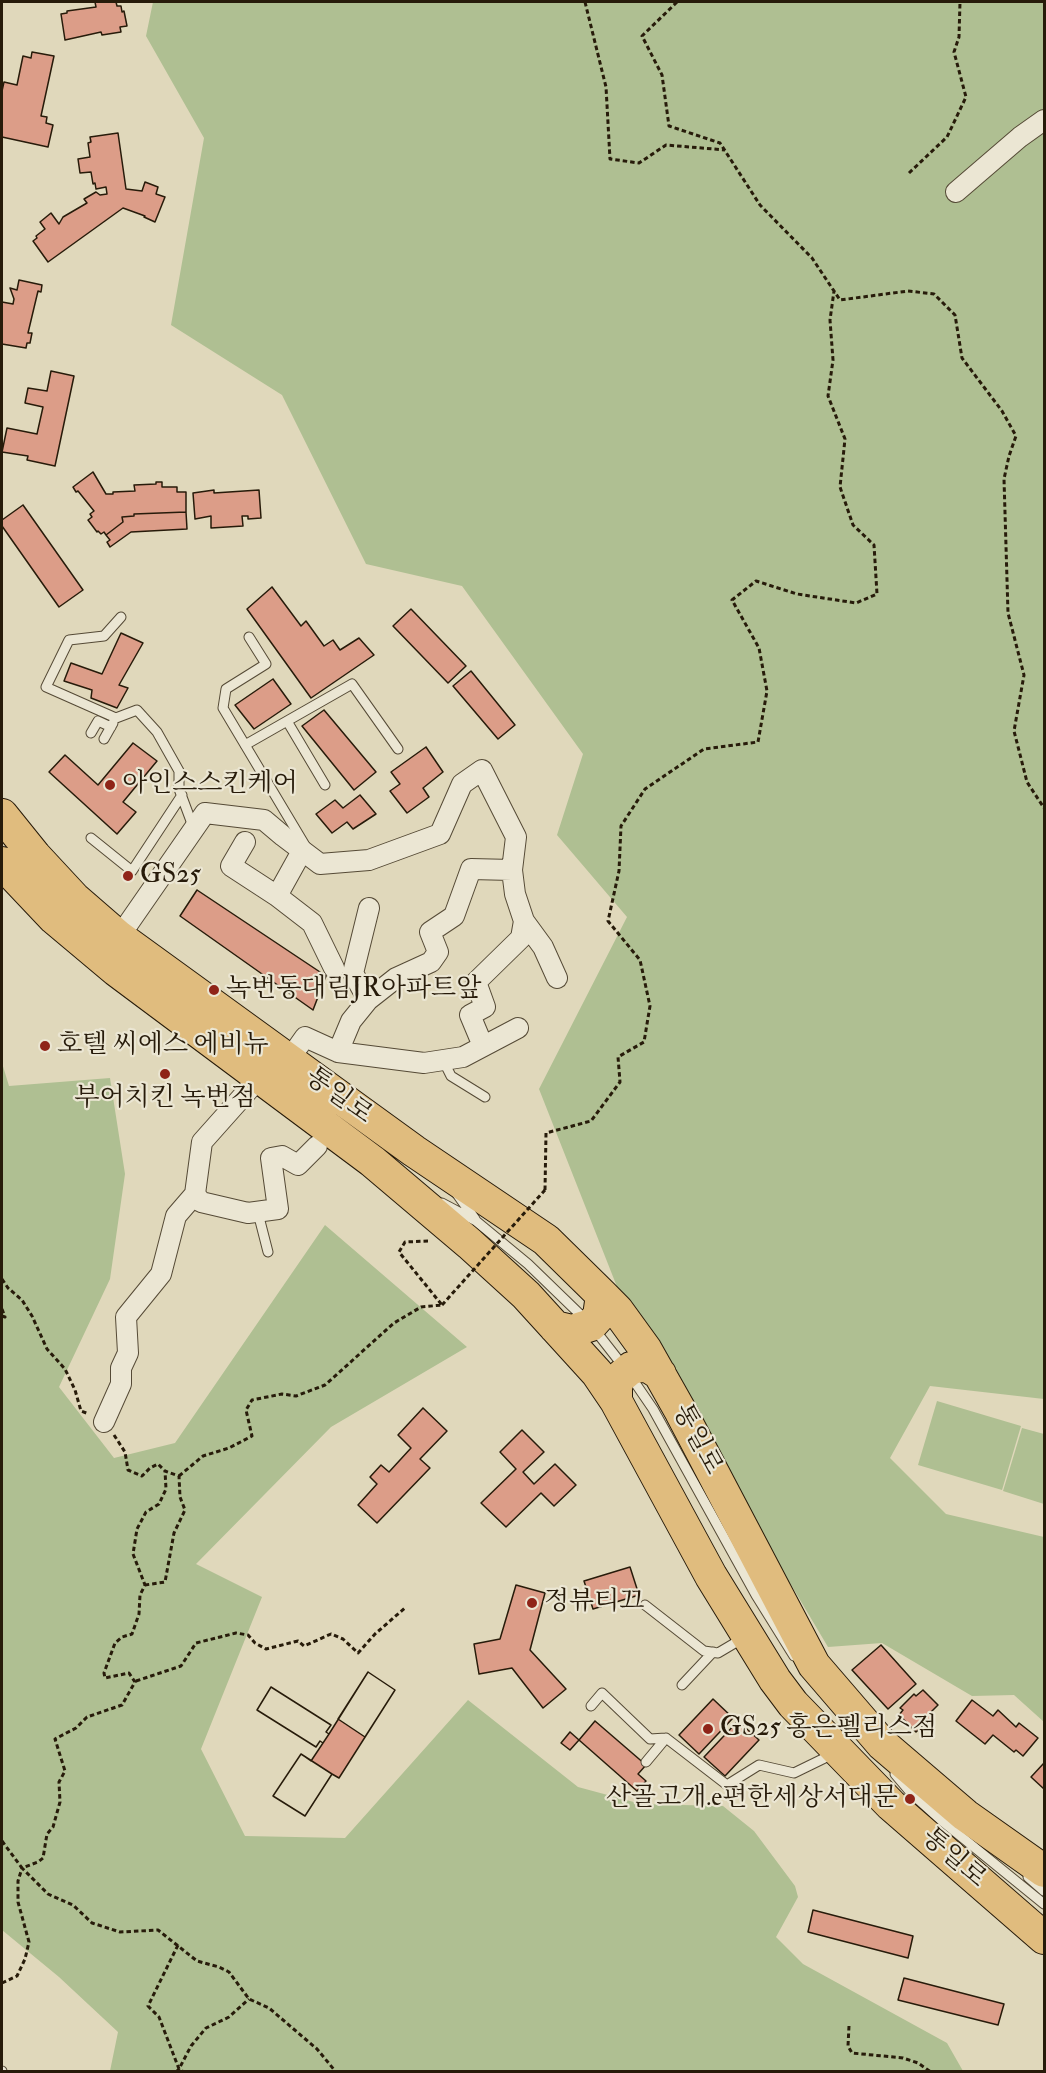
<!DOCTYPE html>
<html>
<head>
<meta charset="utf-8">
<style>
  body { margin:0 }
  #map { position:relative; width:1046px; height:2073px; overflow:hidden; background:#e0d8bb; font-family:"IM FELL Double Pica",serif }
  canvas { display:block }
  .frame { position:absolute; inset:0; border:3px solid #271b0a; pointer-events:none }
</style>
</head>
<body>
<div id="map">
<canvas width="1046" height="2073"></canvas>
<div class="frame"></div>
</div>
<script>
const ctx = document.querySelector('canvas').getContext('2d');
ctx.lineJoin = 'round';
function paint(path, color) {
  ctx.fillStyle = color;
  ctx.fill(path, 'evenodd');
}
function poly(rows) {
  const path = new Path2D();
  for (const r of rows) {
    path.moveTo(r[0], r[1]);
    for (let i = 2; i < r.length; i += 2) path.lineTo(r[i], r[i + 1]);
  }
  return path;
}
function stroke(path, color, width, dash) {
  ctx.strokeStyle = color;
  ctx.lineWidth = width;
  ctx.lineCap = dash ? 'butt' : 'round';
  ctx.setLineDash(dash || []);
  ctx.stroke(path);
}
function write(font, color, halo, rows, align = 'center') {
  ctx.font = font + ' "IM FELL Double Pica","Noto Serif KR",serif';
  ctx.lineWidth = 4.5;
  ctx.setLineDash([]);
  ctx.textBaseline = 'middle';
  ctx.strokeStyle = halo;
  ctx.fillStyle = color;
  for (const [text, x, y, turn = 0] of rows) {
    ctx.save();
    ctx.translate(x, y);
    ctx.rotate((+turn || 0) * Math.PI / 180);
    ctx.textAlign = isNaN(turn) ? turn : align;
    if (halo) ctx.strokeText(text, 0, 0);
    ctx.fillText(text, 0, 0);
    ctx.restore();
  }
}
paint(poly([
  [153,2,1044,2,1044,1399,930,1386,890,1458,946,1514,1044,1537,1044,1722,1014,1695,972,1696,882,1643,828,1647,623,1302,539,1089,627,917,557,835,583,754,462,586,366,564,282,395,171,325,204,138,146,36],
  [2,1063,9,1086,110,1078,125,1174,110,1279,59,1387,114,1458,175,1443,325,1225,467,1347,331,1427,196,1564,262,1597,201,1749,245,1836,345,1838,468,1700,578,1787,641,1804,723,1806,754,1831,795,1886,798,1897,776,1937,803,1964,947,2043,963,2071,110,2071,118,2032,59,1977,2,1930],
  [937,1401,1021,1426,1002,1490,918,1465],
  [1022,1428,1044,1434,1044,1504,1003,1491]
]), '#afbf92');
const building = poly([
  [95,2,116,2,117,6,121,6,122,12,124,11,127,26,120,27,121,32,102,35,101,32,65,40,61,14,67,13,67,11,96,7,95,2],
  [32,52,54,56,41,116,47,117,46,123,53,125,48,147,2,137,2,91,4,82,17,85,23,56,31,58,32,52],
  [118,133,126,189,142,191,145,182,158,187,156,194,165,197,155,222,144,217,145,216,123,208,48,262,33,241,37,238,36,236,45,229,40,222,51,213,59,224,63,217,87,203,84,199,96,192,100,195,107,194,106,187,96,189,95,183,93,184,91,172,80,173,78,159,90,157,88,143,91,142,90,137,118,133],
  [19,280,42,285,41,292,38,291,28,333,32,333,30,343,27,343,26,348,2,344,2,302,13,304,14,299,10,288,17,290,19,280],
  [51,371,74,376,55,466,27,460,28,456,2,452,7,428,37,434,43,407,25,403,28,388,47,391,51,371],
  [93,472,106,494,113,494,113,492,135,491,134,485,156,484,156,482,162,482,162,487,177,487,177,492,186,492,186,512,134,514,134,516,122,517,123,522,106,535,104,532,101,534,98,531,97,532,88,520,92,517,90,514,94,511,78,491,76,492,73,487,93,472],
  [214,490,214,493,259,490,261,518,248,519,248,516,242,516,243,526,211,528,211,516,195,519,193,493,214,490],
  [23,505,83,590,59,607,2,526,2,520,23,505],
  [186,512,187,529,131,532,110,547,107,542,110,540,106,535,123,522,122,517,134,516,134,514,186,512],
  [272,587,301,626,306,621,324,646,333,640,340,650,359,638,374,655,311,698,247,609,272,587],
  [411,609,466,666,448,683,393,626,411,609],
  [121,633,143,643,119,685,128,688,117,708,91,698,92,690,64,681,71,663,102,674,121,633],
  [471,671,515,725,498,739,453,686,471,671],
  [273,679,291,704,254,729,235,705,273,679],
  [324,710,376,772,354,790,302,726,324,710],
  [133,743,157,761,123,802,136,812,117,834,49,772,65,755,98,785,133,743],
  [426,747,443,772,423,788,429,797,407,813,390,791,400,784,391,772,426,747],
  [360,795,376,814,353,829,347,822,332,833,316,814,335,800,343,808,360,795],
  [197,890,326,976,313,1010,180,916,197,890],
  [423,1408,447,1431,420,1459,430,1468,377,1523,358,1505,377,1484,370,1477,381,1465,389,1472,411,1448,398,1435,423,1408],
  [522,1430,544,1452,523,1472,534,1484,555,1464,576,1485,554,1506,541,1493,506,1527,481,1503,516,1469,500,1452,522,1430],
  [630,1567,639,1595,593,1609,584,1581,630,1567],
  [516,1585,545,1593,530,1650,566,1689,543,1708,512,1668,479,1674,474,1644,500,1639,516,1585],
  [881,1645,916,1684,888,1709,852,1670,881,1645],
  [368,1672,395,1690,339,1778,332,1774,305,1816,273,1796,301,1754,311,1761,323,1743,320,1741,316,1747,257,1710,271,1687,331,1725,326,1732,329,1734,368,1672],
  [368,1672,395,1690,365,1737,338,1719,368,1672],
  [271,1687,331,1725,326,1732,329,1734,323,1743,320,1741,316,1747,257,1710,271,1687],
  [923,1690,938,1705,931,1712,934,1715,916,1732,899,1715,903,1710,900,1708,914,1694,916,1696,923,1690],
  [713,1699,733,1718,699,1754,679,1735,713,1699],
  [972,1700,993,1716,998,1710,1016,1727,1019,1723,1038,1738,1023,1756,1016,1750,1014,1752,993,1735,985,1744,956,1721,972,1700],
  [595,1721,646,1765,638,1774,646,1781,637,1791,579,1740,595,1721],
  [738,1721,759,1740,725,1776,704,1757,738,1721],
  [570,1732,579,1740,570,1750,561,1743,570,1732],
  [301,1754,332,1774,305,1816,273,1796,301,1754],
  [1044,1763,1044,1789,1031,1777,1044,1763],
  [813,1910,913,1936,908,1958,808,1932,813,1910],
  [904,1978,1004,2004,998,2025,898,2000,904,1978]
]);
paint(building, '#dc9d88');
stroke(building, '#271b0a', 1.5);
const service = poly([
  [121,617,104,636,69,640,46,687,116,718,137,710,157,732,179,771,179,789,194,829],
  [249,637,266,664,226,689,223,708,306,847],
  [287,721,325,785],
  [91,733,98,721,111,727],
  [104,739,113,723],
  [245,745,352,684,398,749],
  [91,838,132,871,182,795],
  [443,1060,451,1076,485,1097],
  [457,1194,475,1219],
  [442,1203,476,1221,528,1264,591,1325,627,1371,653,1409,756,1595,794,1656],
  [258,1213,268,1252],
  [645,1605,704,1651,718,1653,745,1637],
  [682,1685,713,1652],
  [591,1706,602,1693,650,1739,666,1738,727,1785,759,1765,794,1773,835,1753],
  [646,1762,666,1738],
  [895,1774,912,1794,942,1821,1044,1904],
  [1028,1877,1044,1891],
  [2,2071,2,2072]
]);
const minor = poly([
  [956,192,1020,137,1044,120],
  [245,842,231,866,277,896,302,851],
  [277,896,312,923,334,968],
  [119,937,205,813,264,820,283,836,320,864,369,860,440,834,462,784,482,770,516,837,512,870,515,894,524,921,543,947,557,978],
  [368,1000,353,973,369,908],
  [483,1046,470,1015,485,1007,476,982,521,938,524,921],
  [338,1052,351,1021,368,1000,396,978,431,962,438,952,430,932,454,916,471,869,512,870],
  [288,1061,305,1037,338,1052,424,1063,463,1057,518,1028],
  [195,1194,201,1202,248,1213,278,1209,271,1158,282,1156,298,1165,317,1146],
  [104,1422,121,1384,121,1368,128,1353,126,1317,161,1274,176,1216,195,1194,202,1142,259,1078]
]);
const primary = poly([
  [2,815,35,856,74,898,119,937,414,1151,546,1240,602,1295,617,1310,646,1350,681,1412,814,1665,882,1744,965,1815,1044,1871],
  [2,863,54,918,116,970,372,1161,470,1244,526,1295,597,1373,616,1401,711,1576,775,1680,793,1704,891,1805,1044,1938],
  [555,1327,572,1331,591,1325,599,1316,602,1295],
  [616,1401,616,1388,618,1379,631,1368,646,1365,660,1374]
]);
stroke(service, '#554a36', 11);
stroke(minor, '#554a36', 22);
stroke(primary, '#271b0a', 34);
stroke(poly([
  [585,2,606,87,610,159,639,163,666,145,725,150],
  [677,2,642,36,662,75,669,126,720,143,760,205,812,258,840,300,908,291,934,294,955,315,962,358,1002,411,1016,436,1009,456,1004,479,1008,613,1024,675,1014,731,1027,782,1044,808],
  [909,173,947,137,966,97,954,52,959,37,960,2],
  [545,1190,546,1133,591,1121,620,1082,618,1057,644,1042,650,1006,640,960,608,921,619,871,621,826,645,789,704,749,758,742,767,691,759,648,732,600,756,581,797,594,856,603,877,594,874,545,853,525,840,487,845,439,828,396,833,360,830,320,834,291],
  [428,1241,405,1242,399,1252,442,1305],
  [2,1279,8,1288,22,1300,32,1316,47,1349,65,1369,75,1390,81,1411,89,1414],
  [2,1309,5,1317,2,1316],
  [114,1435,125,1452,128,1470,142,1476,150,1468,158,1464,165,1471,179,1476,180,1497,185,1510,174,1533,165,1582,145,1585],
  [179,1476,203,1456,229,1448,252,1436,246,1410,252,1400,282,1394,296,1396,325,1385,394,1323,421,1307,442,1305],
  [136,1681,181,1666,196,1643,236,1633,248,1635,255,1643,266,1649,298,1641,304,1646,331,1634,343,1639,358,1653,375,1634,406,1607],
  [2,1841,22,1868,38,1862,43,1858,47,1834,53,1827,60,1802,59,1782,65,1771,55,1739,76,1728,87,1717,122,1705,135,1682,129,1673,105,1678,104,1673,115,1643,122,1637,132,1634,139,1614,140,1595,145,1585,133,1554,137,1529,146,1512,159,1504,166,1489,165,1471],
  [178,1945,148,2006,159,2017,179,2069,184,2072],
  [2,1983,17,1976,25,1959,29,1942,18,1902,18,1881,22,1868,48,1894,73,1905,92,1923,120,1932,158,1930,197,1961,219,1967,229,1972,249,1999,269,2008,317,2049,336,2072],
  [849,2026,848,2046,852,2053,903,2058,918,2063,931,2072],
  [176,2072,179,2069,191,2046,206,2028,229,2017,249,1999]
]), '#271b0a', 3, [4.5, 3]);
stroke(service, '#ebe6d3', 9);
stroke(minor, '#ebe6d3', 20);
stroke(primary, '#e0bc7e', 32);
stroke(poly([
  [442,1305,545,1190]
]), '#271b0a', 3, [4.5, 3]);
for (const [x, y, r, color] of [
  [110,785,6,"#8f2418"],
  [128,876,6,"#8f2418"],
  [214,990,6,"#8f2418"],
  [45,1046,6,"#8f2418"],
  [165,1074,6,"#8f2418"],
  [532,1603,6,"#8f2418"],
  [708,1729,6,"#8f2418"],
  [910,1799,6,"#8f2418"]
]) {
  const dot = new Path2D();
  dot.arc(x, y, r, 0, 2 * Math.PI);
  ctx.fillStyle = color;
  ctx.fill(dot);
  stroke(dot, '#ebe6d3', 2);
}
write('26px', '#271b0a', '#ebe6d3', [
  ["아인스스킨케어",122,785],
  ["GS25",140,876],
  ["녹번동대림JR아파트앞",226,990],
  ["호텔 씨에스 에비뉴",57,1046],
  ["부어치킨 녹번점",165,1099,"center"],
  ["정뷰티끄",544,1603],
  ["GS25 홍은펠리스점",720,1729],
  ["산골고개.e편한세상서대문",898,1799,"right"]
], 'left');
write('26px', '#271b0a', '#ebe6d3', [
  ["통일로",338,1097,36],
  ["통일로",696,1440,62],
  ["통일로",953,1859,41]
]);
</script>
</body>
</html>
